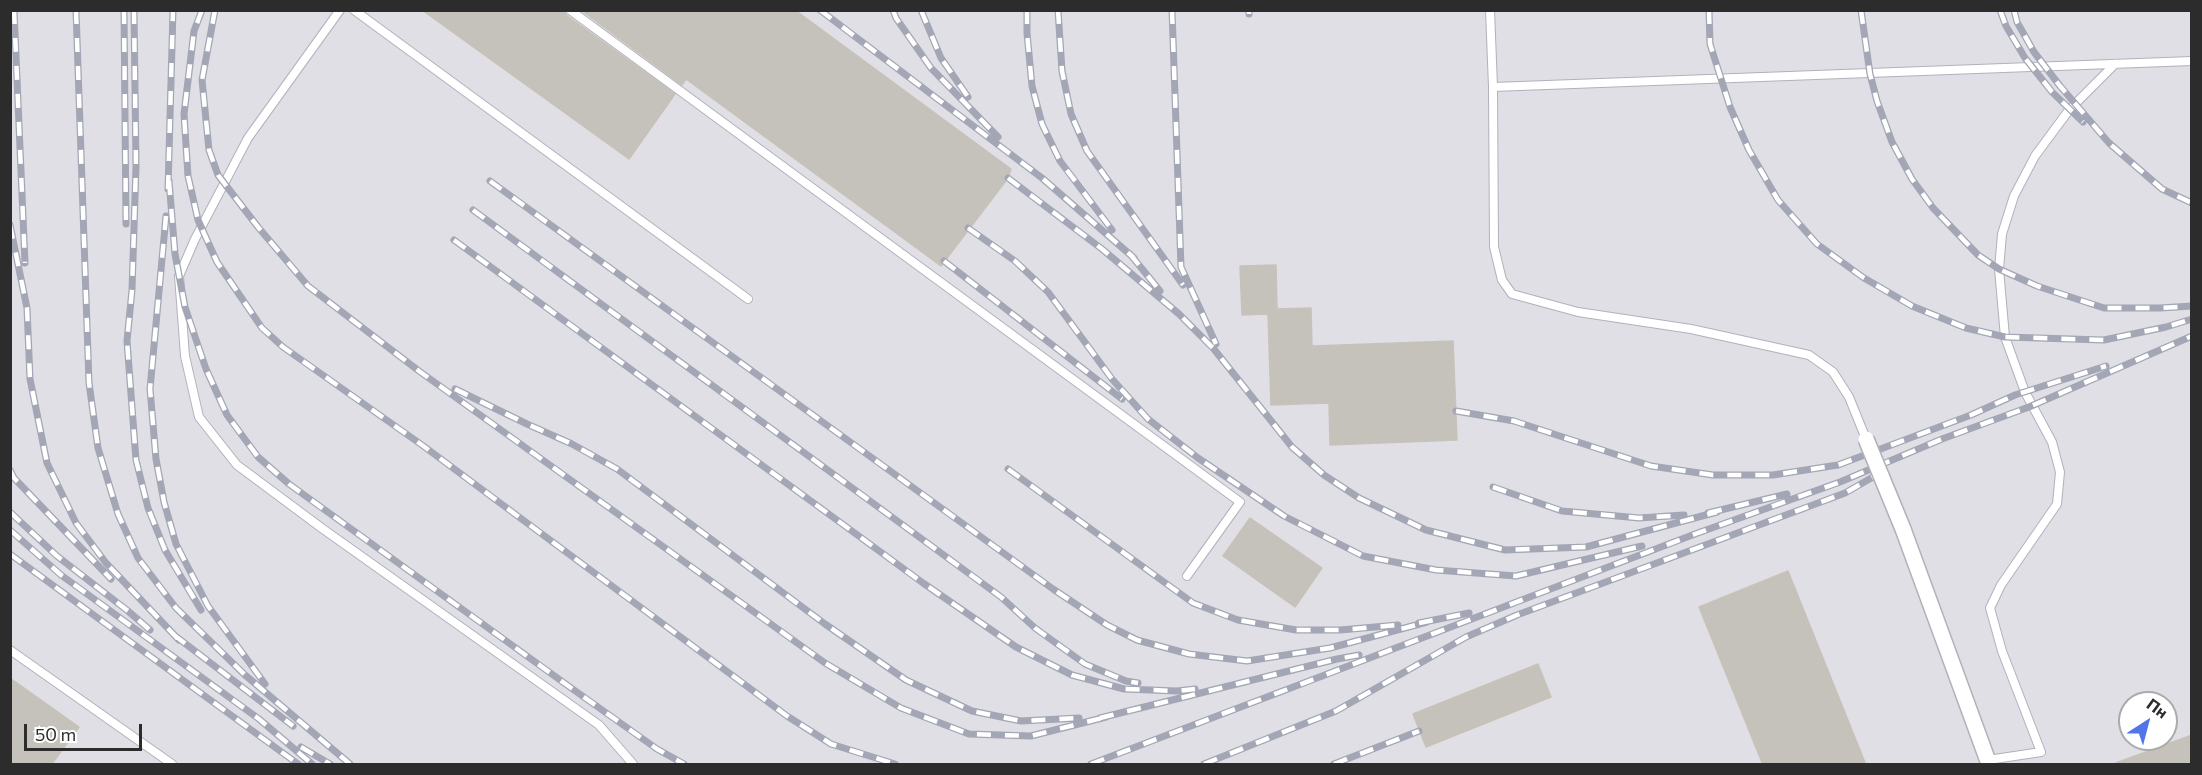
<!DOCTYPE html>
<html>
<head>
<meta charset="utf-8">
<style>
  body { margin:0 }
  #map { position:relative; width:2202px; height:775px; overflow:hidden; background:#ece6e0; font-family:Commissioner,sans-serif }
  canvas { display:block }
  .frame { position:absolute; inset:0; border:12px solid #2c2c2c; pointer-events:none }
  .north { position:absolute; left:2118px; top:691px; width:60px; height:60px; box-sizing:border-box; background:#fff; border:2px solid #ababab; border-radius:50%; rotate:36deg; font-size:16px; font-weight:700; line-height:24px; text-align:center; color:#2c2c2c }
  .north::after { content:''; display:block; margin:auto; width:21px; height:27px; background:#5075e9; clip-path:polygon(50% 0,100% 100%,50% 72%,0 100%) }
  .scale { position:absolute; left:24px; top:724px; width:118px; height:27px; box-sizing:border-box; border:3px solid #2c2c2c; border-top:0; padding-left:8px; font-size:18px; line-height:21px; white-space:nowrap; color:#2c2c2c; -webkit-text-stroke:4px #fff; paint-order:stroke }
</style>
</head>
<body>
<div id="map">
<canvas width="2202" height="775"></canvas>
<div class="frame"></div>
<div class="north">Пн</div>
<div class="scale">50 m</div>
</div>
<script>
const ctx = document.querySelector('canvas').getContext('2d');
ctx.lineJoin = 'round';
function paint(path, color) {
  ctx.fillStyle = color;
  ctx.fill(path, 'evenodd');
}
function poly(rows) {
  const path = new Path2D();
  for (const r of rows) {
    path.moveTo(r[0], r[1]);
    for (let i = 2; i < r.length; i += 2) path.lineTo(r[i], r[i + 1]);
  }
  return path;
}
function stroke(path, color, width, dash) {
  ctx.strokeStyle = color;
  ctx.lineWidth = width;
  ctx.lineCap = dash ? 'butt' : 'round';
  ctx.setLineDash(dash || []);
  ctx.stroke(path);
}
paint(poly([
  [10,11,2191,11,2191,764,11,764],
  [2130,703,2166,703,2166,739,2130,739]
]), '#e1dfe6');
const building = poly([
  [422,10,564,10,566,15,675,94,629,159,422,10],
  [581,10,795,10,1011,169,1008,178,941,266,686,79,682,85,581,10],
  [1276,265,1277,309,1311,308,1312,346,1453,341,1457,440,1330,445,1329,403,1271,405,1268,314,1242,315,1240,266,1276,265],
  [1250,518,1322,568,1295,607,1223,556,1250,518],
  [1788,571,1866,765,1763,765,1699,607,1788,571],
  [1538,664,1551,697,1426,747,1413,714,1538,664],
  [10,678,79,727,51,765,10,765,10,678],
  [2192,735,2192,765,2117,765,2116,763,2192,735]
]);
paint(building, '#c5c1bb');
stroke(building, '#c8c2b9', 1.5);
const lane = poly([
  [340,10,248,138,195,239,179,276,185,356,199,417,237,465,323,529,599,725,633,764],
  [354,10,748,299],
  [570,10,1240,502,1187,576],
  [1490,10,1493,87,1494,247,1502,280,1512,294,1578,312,1691,329,1809,355,1833,372,1849,397,1866,439],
  [1493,87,2192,61],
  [10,650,172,764],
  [1988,760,2041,752,2002,651,1990,608,2001,585,2057,504,2060,472,2052,442,2025,392,2005,337,1999,269,2002,234,2014,196,2035,156,2069,110,2115,64]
]);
const street = poly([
  [1903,529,1989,764]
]);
stroke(lane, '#b0b2bb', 10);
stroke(street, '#b0b2bb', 18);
stroke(lane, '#fff', 8);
stroke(street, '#fff', 15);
const rail = poly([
  [14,10,25,263],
  [76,10,89,383,98,448,118,514,138,558,176,608,245,675,350,764],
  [124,10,126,224],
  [134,10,136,166,132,290,127,341,136,460,148,508,165,550,201,610],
  [202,10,194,31,184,114,188,176,198,220,217,262,262,328,283,347,422,445,787,716,831,744,895,764],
  [215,10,202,80,209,150,218,175,258,227,308,286,419,371,825,663,901,708,969,734,1031,736,1106,717],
  [820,10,1042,178,1134,258],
  [893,10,896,18,931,68,998,137],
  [921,10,941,58,968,97],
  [1027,10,1027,33,1032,86,1042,124,1060,161,1112,230],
  [1058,10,1062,71,1071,114,1087,151,1183,285],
  [1172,10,1181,267,1216,344],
  [1249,10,1249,14],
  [1709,10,1710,44,1730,107,1749,150,1778,200,1817,244,1864,278,1912,306,1966,328,2005,337,2104,340,2166,327,2192,319],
  [1861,10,1870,74,1877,101,1892,142,1912,179,1933,208,1978,255,1999,269,2037,286,2104,308,2160,308,2192,306],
  [2000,10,2006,26,2025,58,2052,92,2083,122],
  [2014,10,2017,22,2034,52,2060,86,2109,143,2162,189,2192,203],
  [1008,178,1102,249,1179,314,1213,348,1292,447,1324,475,1359,498,1426,530,1505,550,1586,547,1717,512],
  [169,181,175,254,185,307,206,369,227,415,258,457,289,484,567,685,657,749,684,764],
  [490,181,1053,589,1107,625,1137,640,1189,654,1247,661,1330,648,1427,622],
  [168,189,173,10],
  [473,210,1001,597,1035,628,1085,664,1126,681,1138,683],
  [166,216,150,389,156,459,164,502,176,544,208,606,265,684],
  [10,225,27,308,30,379,47,463,76,523,106,563,179,640],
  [968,228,1015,261,1048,292,1112,379,1148,419,1198,458,1284,516,1363,556,1436,570,1516,576,1642,546],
  [454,240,923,583,1016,647,1072,675,1124,689,1177,691,1195,689],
  [1130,254,1160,291],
  [944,261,1122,399],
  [455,389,527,424,572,444,617,469,825,624,906,680,972,711,1021,721,1079,718],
  [1456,411,1514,421,1651,466,1713,475,1773,475,1838,465,1971,415,2015,395,2106,366],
  [1008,469,1193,603,1238,620,1296,630,1340,630,1398,625],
  [10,470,14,478,111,579],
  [1493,487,1562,511,1639,518,1684,515],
  [10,512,57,556,128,611,150,630],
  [1708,513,1787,494],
  [10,530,61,575,259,719,312,764],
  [10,554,298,764],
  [1419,623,1469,613],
  [174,635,293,726],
  [1100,718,1337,659,1359,655],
  [301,747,330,764],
  [1091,764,1695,534,1840,482,1942,439,2029,407,2192,336],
  [1204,764,1336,711,1466,637,1517,615,1845,493,1880,473],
  [1334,764,1419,731]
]);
stroke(rail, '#a3a6b4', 7);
stroke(rail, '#fff', 4.5, [14]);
const streetBridge = poly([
  [1866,439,1903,529]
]);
stroke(streetBridge, '#b0b2bb', 18, []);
stroke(streetBridge, '#fff', 15);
</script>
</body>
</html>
